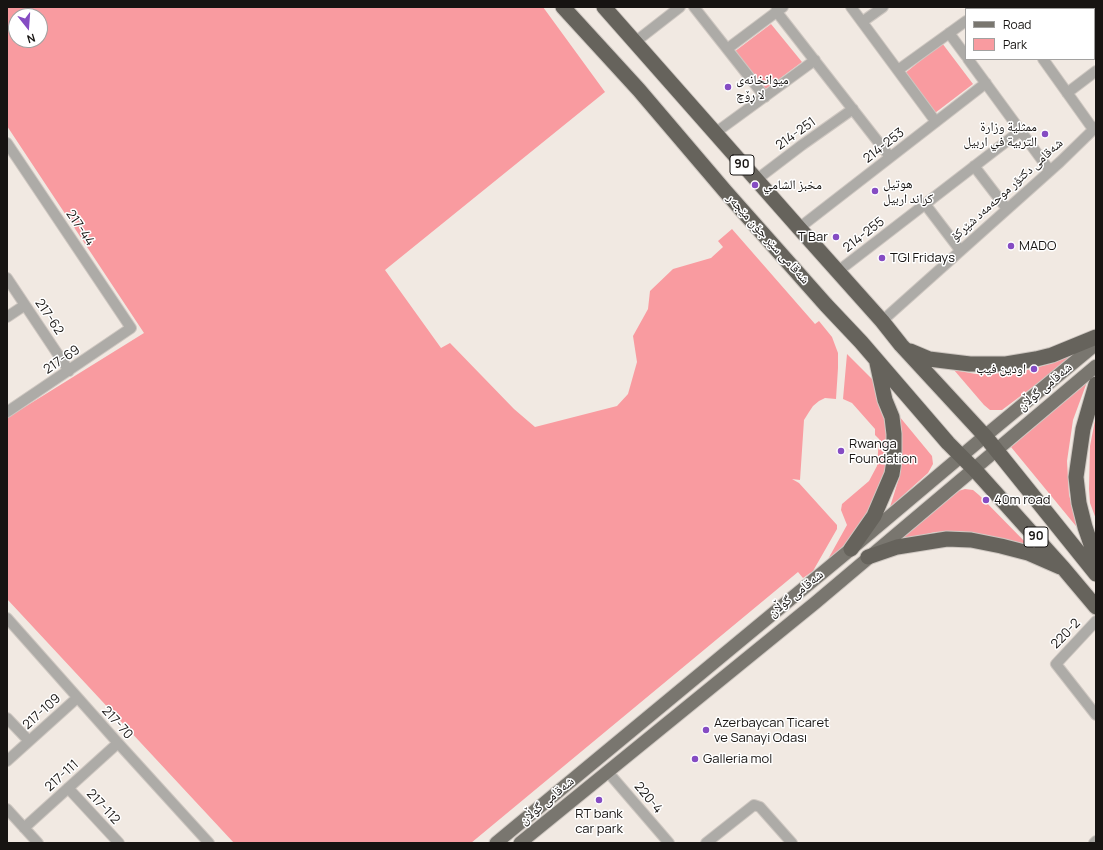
<!DOCTYPE html>
<html>
<head>
<meta charset="utf-8">
<style>
  body { margin:0 }
  #map { position:relative; width:1103px; height:850px; overflow:hidden; background:#f1e9e2; font-family:Manrope,sans-serif }
  canvas { display:block }
  .frame { position:absolute; inset:0; border:8px solid #171412; pointer-events:none }
  .legend { position:absolute; left:965px; top:8px; width:130px; height:52px; box-sizing:border-box; background:#fff; border:1px solid #a2a1a0; margin:0; padding:5px 7px; list-style:none; font-size:12px; color:#171412 }
  .legend li { display:flex; align-items:center; gap:8px; height:20px }
  .legend b { width:20px; border:1px solid #a2a1a0 }
  .north { position:absolute; left:8px; top:8px; width:40px; height:40px; box-sizing:border-box; background:#fff; border:1px solid #a2a1a0; border-radius:50%; rotate:163deg; font-size:11px; font-weight:700; line-height:16px; text-align:center; color:#171412 }
  .north::after { content:''; display:block; margin:auto; width:14px; height:18px; background:#854cc3; clip-path:polygon(50% 0,100% 100%,50% 72%,0 100%) }
</style>
</head>
<body>
<div id="map">
<canvas width="1103" height="850"></canvas>
<div class="frame"></div>
<ul class="legend">
<li><b style="height:5px;background:#79766f"></b>Road</li>
<li><b style="height:11px;background:#f99ba0"></b>Park</li>
</ul>
<div class="north">N</div>
</div>
<script>
const ctx = document.querySelector('canvas').getContext('2d');
ctx.lineJoin = 'round';
function paint(path, color) {
  ctx.fillStyle = color;
  ctx.fill(path, 'evenodd');
}
function poly(rows) {
  const path = new Path2D();
  for (const r of rows) {
    path.moveTo(r[0], r[1]);
    for (let i = 2; i < r.length; i += 2) path.lineTo(r[i], r[i + 1]);
  }
  return path;
}
function stroke(path, color, width, dash) {
  ctx.strokeStyle = color;
  ctx.lineWidth = width;
  ctx.lineCap = dash ? 'butt' : 'round';
  ctx.setLineDash(dash || []);
  ctx.stroke(path);
}
function write(font, color, halo, rows, align = 'center') {
  ctx.font = font + ' Manrope,"Noto Naskh Arabic",sans-serif';
  ctx.lineWidth = 3;
  ctx.setLineDash([]);
  ctx.textBaseline = 'middle';
  ctx.strokeStyle = halo;
  ctx.fillStyle = color;
  for (const [text, x, y, turn = 0] of rows) {
    ctx.save();
    ctx.translate(x, y);
    ctx.rotate((+turn || 0) * Math.PI / 180);
    ctx.textAlign = isNaN(turn) ? turn : align;
    if (halo) ctx.strokeText(text, 0, 0);
    ctx.fillText(text, 0, 0);
    ctx.restore();
  }
}
paint(poly([
  [7,7,543,7,605,92,385,270,441,348,450,343,514,409,535,427,617,406,628,394,637,362,633,336,648,309,650,291,673,269,711,258,723,247,718,241,732,229,815,324,819,321,832,337,838,353,838,368,836,399,825,398,819,401,813,406,809,412,804,420,800,480,792,479,799,483,837,525,837,529,813,571,803,578,798,572,471,843,234,843,7,599,7,418,144,333,7,126],
  [16,16,40,16,40,40,16,40],
  [771,24,802,62,763,91,734,52],
  [942,43,973,84,935,113,904,74],
  [1079,352,1002,410,990,410,984,405,954,370,976,374,991,374,1024,371,1053,363,1066,355],
  [847,354,878,385,890,433,889,468,856,538,827,561,847,525,841,510,842,504,869,481,877,466,879,439,875,435,875,429,852,403,843,399],
  [1087,382,1073,420,1067,461,1069,495,1080,531,1011,447],
  [1096,415,1096,519,1090,503,1089,489,1090,446],
  [899,416,932,456,933,464,928,473,890,507,899,478,902,461,902,438],
  [965,489,973,490,979,495,1030,547,987,535,958,531,935,532,894,542,955,492]
]), '#f99ba0');
const minor = poly([
  [694,7,765,97],
  [851,7,936,122],
  [1007,7,1008,9],
  [981,9,984,7],
  [1079,9,1082,7],
  [776,11,890,157],
  [862,22,883,7],
  [949,33,966,56],
  [635,42,680,7],
  [727,49,783,7],
  [968,59,1050,171],
  [1043,59,1093,129],
  [898,70,966,21],
  [1067,93,1096,71],
  [715,133,815,60],
  [7,143,131,328,7,412],
  [974,166,1007,209],
  [756,180,802,145,853,109],
  [925,204,960,250],
  [799,228,986,83],
  [837,272,1020,131],
  [7,278,69,371],
  [7,317,25,305],
  [882,321,1060,162,1096,127],
  [7,618,118,743,209,843],
  [1096,621,1056,664,1096,715],
  [7,718,29,741],
  [7,761,77,698],
  [607,771,669,843],
  [68,788,119,843],
  [7,809,38,843],
  [24,828,118,743],
  [706,843,754,805,760,807,792,843],
  [1094,843,1096,841]
]);
const major = poly([
  [496,843,845,554,985,436,1096,344],
  [520,843,815,603,1096,366]
]);
const highway = poly([
  [563,7,639,90,725,191,826,305,861,342,948,443,975,470,1064,569,1096,607],
  [604,7,799,228,882,321,901,345,985,436,1096,574],
  [910,351,929,359,945,361,970,364,1006,364,1036,359,1052,355,1096,337],
  [1096,384,1083,429,1076,477,1079,503,1085,527,1096,559],
  [851,549,874,516,892,474,894,461,894,434,892,417,885,400,877,363],
  [868,557,897,547,947,539,971,540,1001,546,1028,553,1060,567]
]);
stroke(minor, '#cec7c1', 12);
stroke(major, '#cec7c1', 15);
stroke(highway, '#cec7c1', 17);
stroke(minor, '#adaba7', 10);
stroke(major, '#79766f', 13);
stroke(highway, '#66635c', 15);
for (const [x, y, r, color] of [
  [728,87,4,"#854cc3"],
  [1045,134,4,"#854cc3"],
  [755,185,4,"#854cc3"],
  [875,191,4,"#854cc3"],
  [836,237,4,"#854cc3"],
  [1011,246,4,"#854cc3"],
  [882,258,4,"#854cc3"],
  [1034,369,4,"#854cc3"],
  [841,451,4,"#854cc3"],
  [986,500,4,"#854cc3"],
  [706,730,4,"#854cc3"],
  [695,759,4,"#854cc3"],
  [599,800,4,"#854cc3"]
]) {
  const dot = new Path2D();
  dot.arc(x, y, r, 0, 2 * Math.PI);
  ctx.fillStyle = color;
  ctx.fill(dot);
  stroke(dot, '#fff', 1.5);
}
for (const [x, y, w] of [
  [742,165,24],
  [1036,537,24]
]) {
  const box = new Path2D();
  box.roundRect(x - w / 2, y - 10, w, 20, 3);
  ctx.fillStyle = '#fff';
  ctx.fill(box);
  stroke(box, '#171412', 1);
}
write('bold 12px', '#171412', null, [
  ["90",742,165],
  ["90",1036,537]
]);
write('13px', '#171412', '#fff', [
  ["میوانخانەی",736,80],
  ["لا ڕۆچ",736,95],
  ["ممثلية وزارة",1037,127,"right"],
  ["التربية في اربيل",1037,142,"right"],
  ["هوتيل",883,184],
  ["كراند اربيل",883,199],
  ["مخبز الشامي",763,185],
  ["T Bar",828,237,"right"],
  ["MADO",1019,246],
  ["TGI Fridays",890,258],
  ["اودين فيب",1026,369,"right"],
  ["Rwanga",849,444],
  ["Foundation",849,459],
  ["40m road",994,500],
  ["Azerbaycan Ticaret",714,723],
  ["ve Sanayi Odası",714,738],
  ["Galleria mol",703,759],
  ["RT bank",599,814,"center"],
  ["car park",599,829,"center"]
], 'left');
write('13px', '#171412', '#fff', [
  ["214-251",796,134,-36],
  ["214-253",884,146,-38],
  ["شەقامی دکتۆر موحەمەد شێرکۆ",1007,190,-42],
  ["217-44",80,228,56],
  ["214-255",864,235,-38],
  ["شەقامی سێر جۆن مێجەر",768,239,48],
  ["217-62",49,317,56],
  ["217-69",62,360,-34],
  ["شەقامی گوڵان",1045,387,-40],
  ["شەقامی گوڵان",796,594,-39],
  ["220-2",1066,634,-46],
  ["217-109",42,712,-42],
  ["217-70",117,723,48],
  ["217-111",62,776,-42],
  ["220-4",648,798,50],
  ["شەقامی گوڵان",547,801,-40],
  ["217-112",103,807,47]
]);
</script>
</body>
</html>
